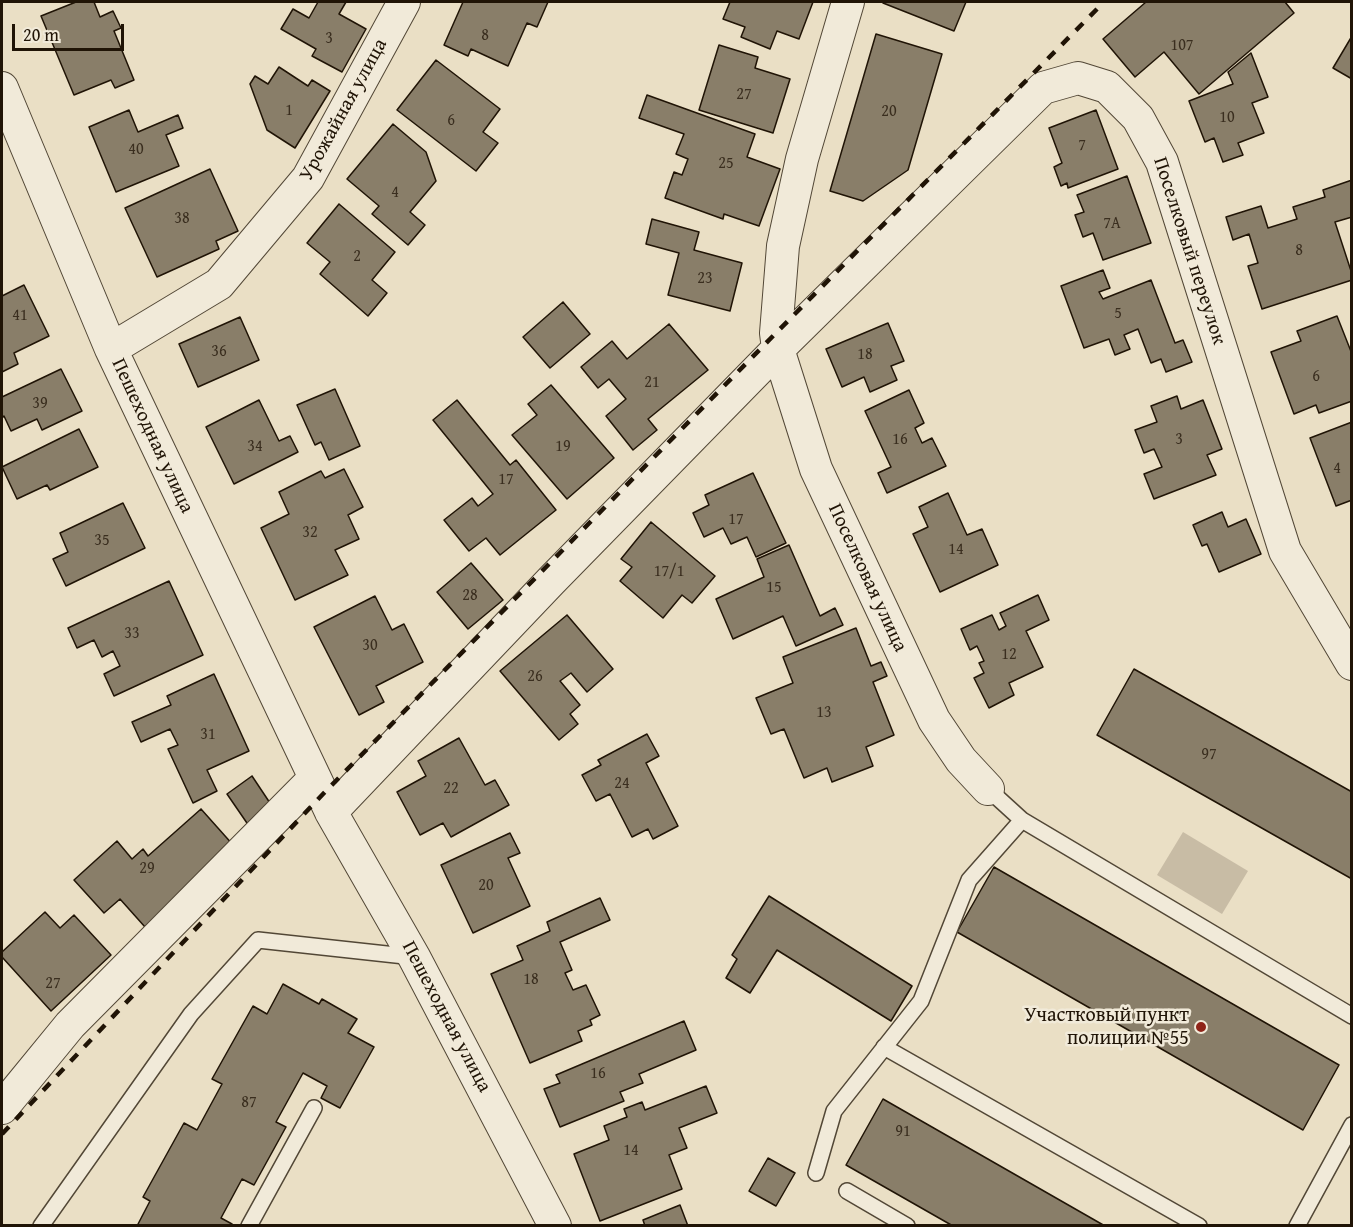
<!DOCTYPE html>
<html>
<head>
<meta charset="utf-8">
<style>
  body { margin:0 }
  #map { position:relative; width:1353px; height:1227px; overflow:hidden; background:#eadfc5; font-family:"Gentium Book Plus",serif }
  canvas { display:block }
  .frame { position:absolute; inset:0; border:3px solid #201406; pointer-events:none }
  .scale { position:absolute; left:12px; top:24px; width:112px; height:27px; box-sizing:border-box; border:3px solid #201406; border-top:0; padding-left:8px; font-size:18px; line-height:21px; white-space:nowrap; color:#201406; -webkit-text-stroke:4px #f1ead9; paint-order:stroke }
</style>
</head>
<body>
<div id="map">
<canvas width="1353" height="1227"></canvas>
<div class="frame"></div>
<div class="scale">20 m</div>
</div>
<script>
const ctx = document.querySelector('canvas').getContext('2d');
ctx.lineJoin = 'round';
function paint(path, color) {
  ctx.fillStyle = color;
  ctx.fill(path, 'evenodd');
}
function poly(rows) {
  const path = new Path2D();
  for (const r of rows) {
    path.moveTo(r[0], r[1]);
    for (let i = 2; i < r.length; i += 2) path.lineTo(r[i], r[i + 1]);
  }
  return path;
}
function stroke(path, color, width, dash) {
  ctx.strokeStyle = color;
  ctx.lineWidth = width;
  ctx.lineCap = dash ? 'butt' : 'round';
  ctx.setLineDash(dash || []);
  ctx.stroke(path);
}
function write(font, color, halo, rows, align = 'center') {
  ctx.font = font + ' "Gentium Book Plus",serif';
  ctx.lineWidth = 5;
  ctx.setLineDash([]);
  ctx.textBaseline = 'middle';
  ctx.strokeStyle = halo;
  ctx.fillStyle = color;
  for (const [text, x, y, turn = 0] of rows) {
    ctx.save();
    ctx.translate(x, y);
    ctx.rotate((+turn || 0) * Math.PI / 180);
    ctx.textAlign = isNaN(turn) ? turn : align;
    if (halo) ctx.strokeText(text, 0, 0);
    ctx.fillText(text, 0, 0);
    ctx.restore();
  }
}
paint(poly([
  [1183,832,1248,871,1222,914,1157,875]
]), '#c8bca5');
const building = poly([
  [76,2,94,2,100,17,113,11,121,28,114,31,134,80,115,88,111,80,74,95,41,16,76,2],
  [318,2,346,2,339,14,366,29,342,72,312,56,316,49,281,29,293,9,309,18,318,2],
  [463,2,548,2,537,27,527,23,508,66,471,49,468,56,444,45,463,2],
  [730,2,813,2,799,39,777,31,770,49,741,37,745,27,723,19,730,2],
  [883,2,966,2,954,31,883,3,883,2],
  [1146,2,1285,2,1294,13,1199,94,1164,52,1135,77,1103,39,1146,2],
  [876,34,942,54,908,170,863,201,830,191,876,34],
  [1352,36,1352,79,1333,68,1352,36],
  [719,45,758,57,755,68,790,79,773,133,699,110,719,45],
  [1251,53,1268,97,1252,103,1264,133,1238,143,1243,155,1223,162,1214,138,1205,142,1189,101,1233,84,1228,72,1251,53],
  [436,60,500,109,483,132,498,143,476,171,397,110,436,60],
  [279,67,308,86,312,80,330,91,295,148,267,130,250,84,255,76,268,84,279,67],
  [647,95,755,134,747,157,780,169,759,226,724,214,723,219,665,198,674,172,682,175,688,159,676,154,684,134,639,118,647,95],
  [129,110,138,132,178,115,183,128,166,135,179,166,116,192,89,127,129,110],
  [1096,110,1118,169,1068,188,1067,183,1061,186,1054,167,1062,163,1049,128,1096,110],
  [393,124,426,152,436,181,410,212,425,225,408,245,372,214,379,206,347,179,393,124],
  [210,169,238,231,216,241,219,249,157,277,125,208,210,169],
  [1127,176,1151,243,1103,260,1093,233,1083,237,1075,215,1084,212,1077,195,1127,176],
  [1352,180,1352,217,1335,222,1352,274,1352,280,1262,309,1248,266,1258,263,1249,234,1233,240,1226,217,1261,206,1268,228,1297,219,1293,207,1325,197,1323,190,1352,180],
  [339,204,395,252,372,280,387,293,368,316,320,274,330,262,307,243,339,204],
  [652,219,699,232,694,250,742,263,730,311,668,295,679,253,646,244,652,219],
  [1103,270,1110,288,1099,292,1103,299,1151,280,1175,343,1183,340,1192,362,1166,372,1161,359,1151,363,1138,329,1124,335,1130,349,1115,355,1109,339,1084,348,1061,286,1103,270],
  [24,285,49,336,14,353,18,364,2,372,2,296,24,285],
  [563,302,590,334,550,368,523,337,563,302],
  [1337,316,1352,354,1352,401,1319,413,1316,405,1294,414,1271,352,1301,341,1297,331,1337,316],
  [240,317,259,360,198,387,179,344,240,317],
  [888,323,904,361,891,366,897,380,870,392,864,377,842,387,826,349,888,323],
  [669,324,708,370,648,419,657,430,633,450,606,416,626,399,609,379,598,388,581,367,612,341,627,359,669,324],
  [61,369,82,411,42,430,37,419,11,431,4,416,2,418,2,397,61,369],
  [551,385,614,458,567,499,512,435,537,415,528,404,551,385],
  [335,389,360,446,329,460,321,442,315,445,297,405,335,389],
  [909,390,924,423,915,428,922,443,932,438,946,466,887,493,878,473,891,467,865,411,909,390],
  [1177,396,1181,409,1203,400,1222,449,1207,455,1216,475,1154,499,1144,474,1162,467,1154,449,1144,453,1135,430,1157,422,1151,406,1177,396],
  [259,400,279,441,290,436,298,452,234,484,206,427,259,400],
  [457,400,510,465,516,460,556,510,500,555,486,538,469,551,444,520,472,498,478,506,493,494,433,420,457,400],
  [1352,422,1352,500,1336,506,1310,438,1352,422],
  [79,429,98,467,50,490,47,485,17,499,2,467,79,429],
  [344,469,363,507,348,515,359,539,335,550,348,575,295,600,261,528,289,514,279,492,321,471,325,478,344,469],
  [753,473,786,543,756,557,747,537,731,544,723,528,704,537,693,513,709,505,705,495,753,473],
  [948,493,967,535,982,529,998,565,940,592,913,534,928,527,919,507,948,493],
  [123,503,145,548,66,586,53,559,68,552,60,533,123,503],
  [1222,512,1228,527,1246,519,1261,554,1219,572,1207,544,1202,546,1193,525,1222,512],
  [651,522,715,576,692,603,682,595,663,618,620,581,632,567,621,559,651,522],
  [789,545,820,616,835,608,843,625,796,646,783,616,733,639,716,599,764,577,757,559,789,545],
  [471,563,503,600,468,629,437,592,471,563],
  [169,581,203,655,114,696,104,674,120,666,113,651,102,657,94,640,77,648,68,628,169,581],
  [1038,595,1049,620,1026,631,1043,667,1009,683,1014,695,989,708,974,678,984,673,979,663,984,661,977,646,970,650,961,629,992,615,999,630,1006,626,1000,613,1038,595],
  [375,596,392,630,404,624,423,662,376,686,384,702,359,715,314,627,375,596],
  [567,615,613,669,587,692,571,673,560,681,580,705,570,714,578,724,559,740,500,671,567,615],
  [856,628,871,666,881,662,887,676,873,682,894,735,866,747,873,766,832,782,827,768,804,778,784,729,771,734,756,698,793,683,783,657,856,628],
  [1134,669,1352,792,1352,879,1097,735,1134,669],
  [214,674,249,751,207,770,217,791,193,803,168,749,178,745,170,729,141,742,132,722,171,705,167,696,214,674],
  [647,734,659,756,646,763,678,826,653,839,648,829,632,837,610,794,596,801,582,775,601,765,598,760,647,734],
  [459,738,485,785,495,780,509,805,451,837,443,823,420,835,397,792,426,776,418,761,459,738],
  [252,776,274,809,249,826,227,794,252,776],
  [201,809,234,846,145,927,120,899,104,913,74,880,117,841,132,859,143,849,148,856,201,809],
  [510,833,520,853,508,858,530,906,473,933,441,865,510,833],
  [994,867,1339,1065,1303,1130,957,932,994,867],
  [769,896,912,986,891,1021,777,950,750,993,726,978,737,959,732,955,769,896],
  [600,898,610,920,560,942,572,970,565,973,573,990,586,985,600,1015,590,1020,592,1025,578,1031,582,1041,530,1063,491,974,523,960,517,946,550,931,547,922,600,898],
  [45,912,60,928,74,915,111,955,51,1011,2,957,2,952,45,912],
  [283,984,319,1004,322,999,357,1019,348,1033,374,1047,340,1108,321,1098,327,1086,303,1073,276,1122,286,1127,254,1185,242,1179,221,1218,232,1224,231,1226,137,1226,150,1201,143,1197,184,1123,197,1130,222,1084,212,1079,253,1006,267,1014,283,984],
  [684,1021,696,1050,639,1074,643,1083,620,1092,624,1101,560,1127,544,1089,560,1083,556,1075,684,1021],
  [706,1086,717,1113,679,1128,687,1148,669,1155,682,1189,600,1221,574,1154,609,1140,604,1126,627,1117,624,1109,642,1102,645,1110,706,1086],
  [883,1099,1105,1226,953,1226,846,1165,883,1099],
  [768,1158,795,1173,776,1206,749,1191,768,1158],
  [680,1205,688,1226,645,1226,643,1220,680,1205]
]);
paint(building, '#897e69');
stroke(building, '#201406', 1.5);
const lane = poly([
  [988,789,1022,820,1352,1016],
  [884,1047,1199,1226],
  [816,1173,834,1111,921,1001,969,880,1022,820],
  [847,1191,907,1226],
  [41,1226,191,1014,258,940,414,957],
  [249,1226,314,1108],
  [1297,1226,1352,1125]
]);
const street = poly([
  [848,2,802,159,783,246,776,333,778,349,816,469,934,720,961,760,988,789],
  [2,88,111,349,315,778,331,812,414,957,555,1226],
  [111,349,219,284,308,178,404,2],
  [331,812,551,581,778,349,1043,88,1078,78,1107,87,1138,118,1162,162,1285,551,1352,664],
  [2,1108,70,1025,315,778]
]);
stroke(lane, '#524736', 18);
stroke(street, '#524736', 34);
stroke(lane, '#f1ead9', 15);
stroke(street, '#f1ead9', 32);
stroke(poly([
  [2,1134,323,794,776,333,1104,2]
]), '#201406', 4.5, [10, 10]);
for (const [x, y, r, color] of [
  [1201,1027,6,"#8f2418"]
]) {
  const dot = new Path2D();
  dot.arc(x, y, r, 0, 2 * Math.PI);
  ctx.fillStyle = color;
  ctx.fill(dot);
  stroke(dot, '#f1ead9', 2);
}
write('16px', '#3a2e1f', null, [
  ["8",485,36],
  ["3",329,39],
  ["107",1182,46],
  ["27",744,95],
  ["1",289,111],
  ["20",889,112],
  ["10",1227,118],
  ["6",451,121],
  ["7",1082,146],
  ["40",136,150],
  ["25",726,164],
  ["4",395,193],
  ["38",182,219],
  ["7А",1112,224],
  ["8",1299,251],
  ["2",357,257],
  ["23",705,279],
  ["5",1118,314],
  ["41",20,316],
  ["36",219,352],
  ["18",865,355],
  ["6",1316,377],
  ["21",652,383],
  ["39",40,404],
  ["16",900,440],
  ["3",1179,440],
  ["34",255,447],
  ["19",563,447],
  ["4",1337,469],
  ["17",506,480],
  ["17",736,520],
  ["32",310,533],
  ["35",102,541],
  ["14",956,550],
  ["17/1",669,572],
  ["15",774,588],
  ["28",470,596],
  ["33",132,634],
  ["30",370,646],
  ["12",1009,655],
  ["26",535,677],
  ["13",824,713],
  ["31",208,735],
  ["97",1209,755],
  ["24",622,784],
  ["22",451,789],
  ["29",147,869],
  ["20",486,886],
  ["18",531,980],
  ["27",53,984],
  ["16",598,1074],
  ["87",249,1103],
  ["91",903,1132],
  ["14",631,1151]
]);
write('20px', '#201406', '#f1ead9', [
  ["Урожайная улица",344,110,-61],
  ["Поселковый переулок",1189,251,72],
  ["Пешеходная улица",152,436,65],
  ["Поселковая улица",867,578,65],
  ["Пешеходная улица",446,1017,62]
]);
write('20px', '#201406', '#f1ead9', [
  ["Участковый пункт",1189,1016],
  ["полиции №55",1189,1039]
], 'right');
</script>
</body>
</html>
